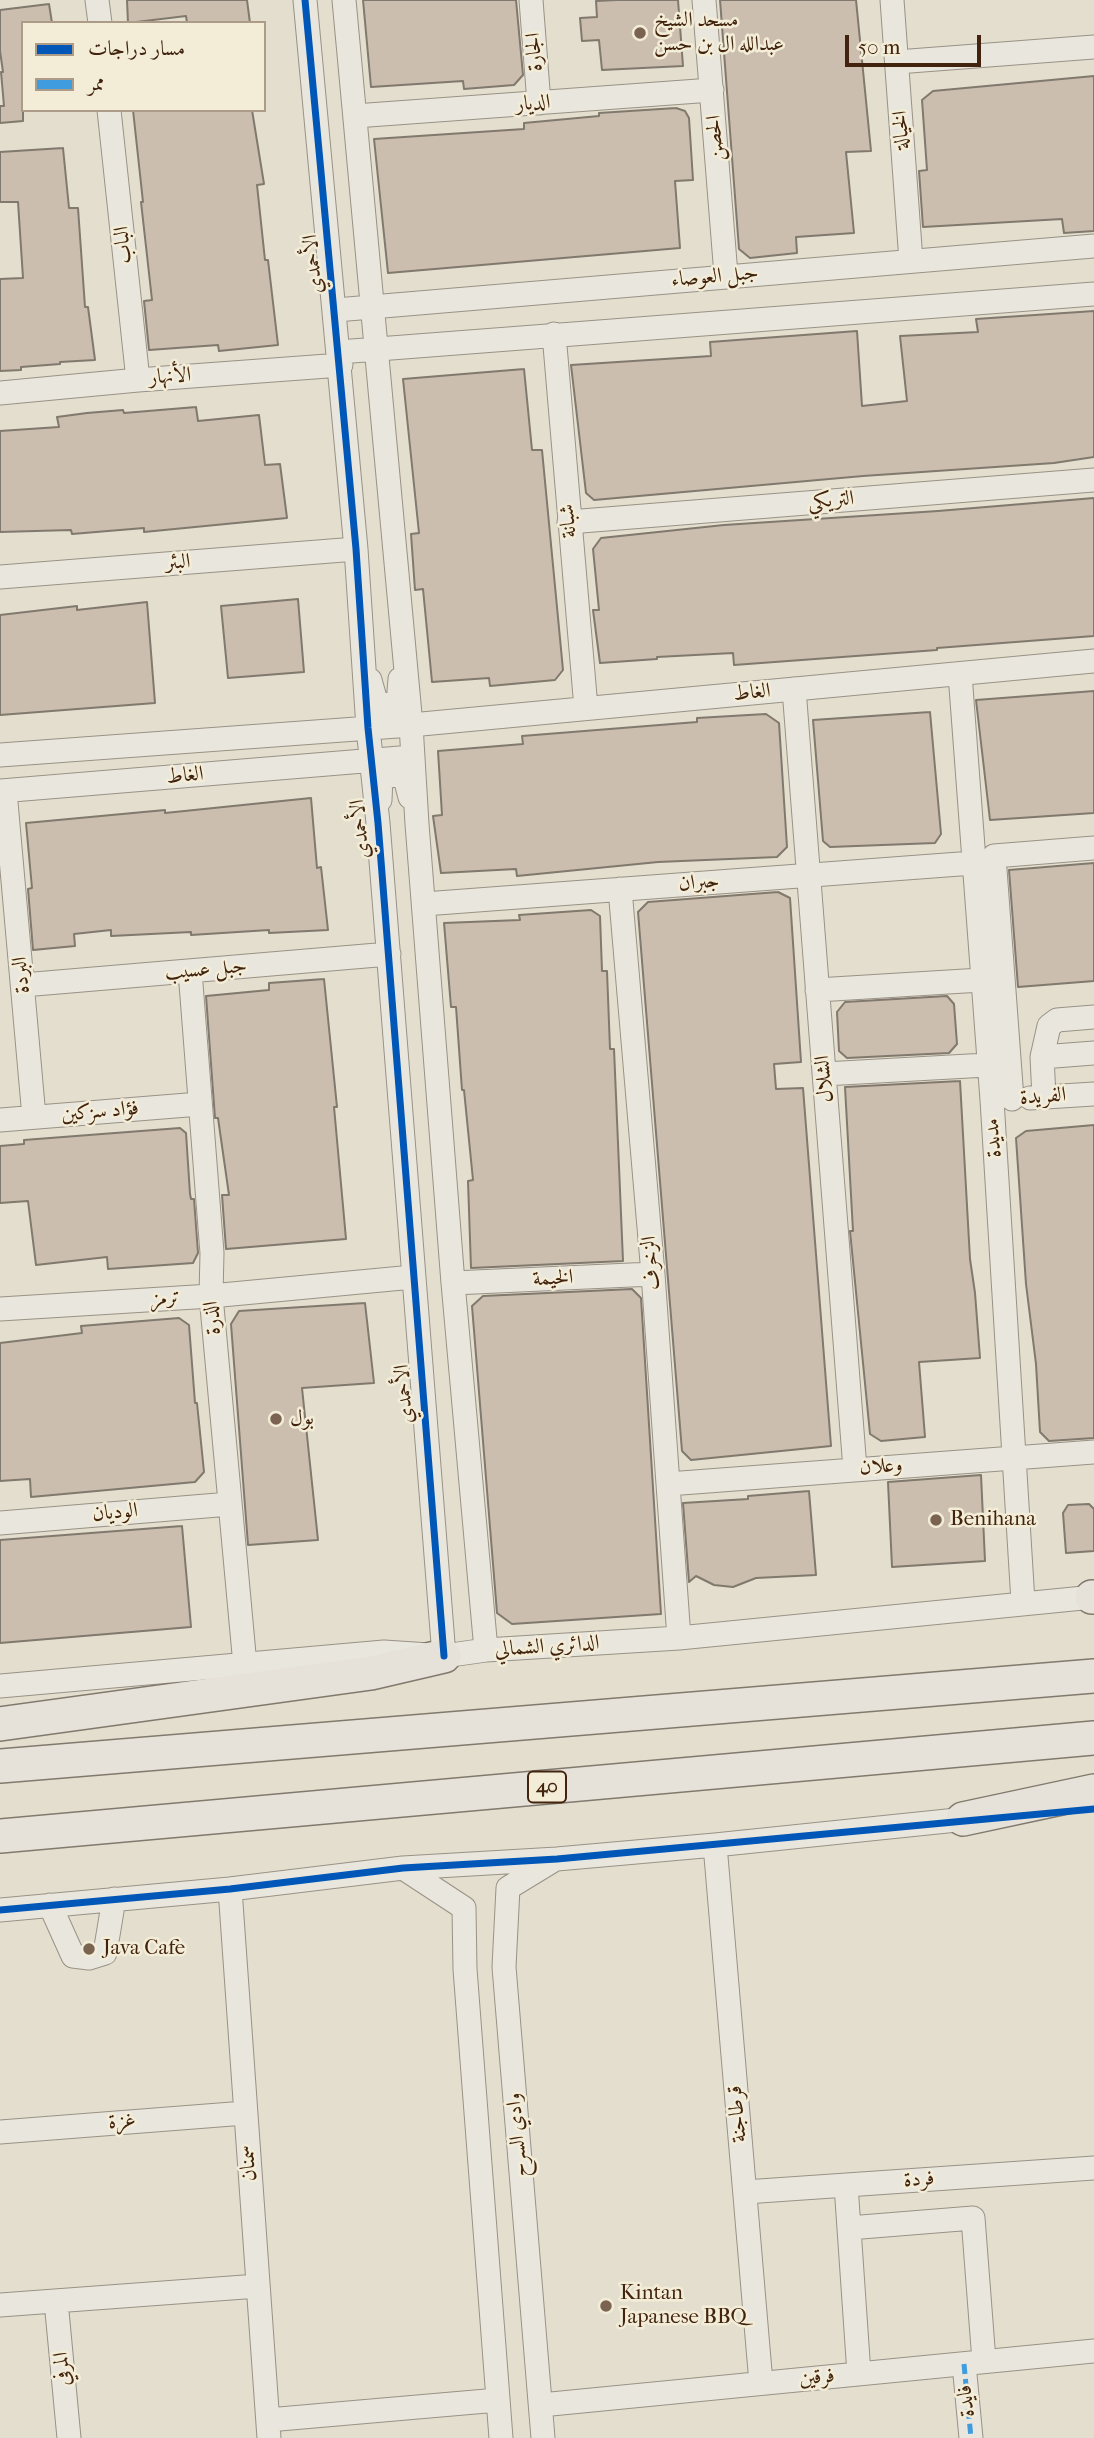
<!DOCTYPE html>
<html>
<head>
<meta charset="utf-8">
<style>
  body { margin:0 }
  #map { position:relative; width:1094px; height:2438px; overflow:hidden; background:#e3decd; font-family:"IM FELL French Canon",Amiri,serif }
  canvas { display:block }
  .legend { position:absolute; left:21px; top:21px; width:245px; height:91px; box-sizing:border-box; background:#f3edd8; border:2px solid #ac9c87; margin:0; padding:9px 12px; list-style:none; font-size:21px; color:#41230e }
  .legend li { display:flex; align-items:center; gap:14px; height:35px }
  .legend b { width:35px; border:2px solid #ac9c87 }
  .scale { position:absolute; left:845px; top:35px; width:136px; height:32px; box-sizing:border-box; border:4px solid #41230e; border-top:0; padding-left:9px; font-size:21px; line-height:24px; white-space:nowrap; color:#41230e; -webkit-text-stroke:5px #f3edd8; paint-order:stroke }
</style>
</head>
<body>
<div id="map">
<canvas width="1094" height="2438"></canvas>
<ul class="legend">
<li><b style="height:9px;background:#0057b8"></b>مسار دراجات</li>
<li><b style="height:9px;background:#3f9cde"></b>ممر</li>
</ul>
<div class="scale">50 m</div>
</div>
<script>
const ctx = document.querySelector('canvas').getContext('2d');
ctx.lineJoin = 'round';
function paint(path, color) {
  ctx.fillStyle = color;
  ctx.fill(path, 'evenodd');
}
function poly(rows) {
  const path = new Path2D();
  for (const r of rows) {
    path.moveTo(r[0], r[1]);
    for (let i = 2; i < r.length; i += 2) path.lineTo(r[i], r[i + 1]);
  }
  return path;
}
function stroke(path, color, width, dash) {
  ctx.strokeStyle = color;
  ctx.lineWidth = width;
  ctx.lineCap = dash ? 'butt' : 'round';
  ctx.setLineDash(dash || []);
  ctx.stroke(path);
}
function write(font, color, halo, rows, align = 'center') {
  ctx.font = font + ' "IM FELL French Canon",Amiri,serif';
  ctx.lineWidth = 5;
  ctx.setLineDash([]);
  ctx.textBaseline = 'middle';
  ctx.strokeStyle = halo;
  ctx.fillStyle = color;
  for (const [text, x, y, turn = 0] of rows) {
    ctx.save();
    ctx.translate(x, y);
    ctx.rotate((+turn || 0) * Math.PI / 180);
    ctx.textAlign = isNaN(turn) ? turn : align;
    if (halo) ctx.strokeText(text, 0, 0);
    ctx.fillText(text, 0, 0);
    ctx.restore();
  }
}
const building = poly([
  [127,0,247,0,250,23,187,23,186,16,128,23,127,0],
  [363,0,516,0,523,75,514,85,464,89,463,81,371,87,363,0],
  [617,0,678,0,683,66,602,70,599,40,582,41,580,18,597,17,596,1,617,0],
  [720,0,856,0,871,151,846,152,854,233,796,237,797,253,750,258,739,249,720,0],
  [49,4,52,23,23,23,23,121,0,123,0,106,4,106,1,72,3,72,0,51,0,10,49,4],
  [1094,76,1094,231,1064,233,1062,219,923,227,919,171,927,170,922,100,933,91,1094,76],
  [676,108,685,111,689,118,693,180,675,181,680,248,388,273,374,139,524,129,524,123,599,116,599,113,676,108],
  [133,110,252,110,264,184,257,185,265,260,268,260,278,345,219,351,218,345,149,350,144,301,152,300,141,202,143,202,133,110],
  [63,148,69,208,78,208,85,307,88,307,95,360,60,362,60,364,21,367,21,370,0,371,0,279,23,278,18,202,0,202,0,152,63,148],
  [1094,311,1094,457,1054,463,863,476,594,500,586,493,571,365,711,356,710,342,857,331,862,406,907,401,900,336,978,332,976,319,1094,311],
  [524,369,532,450,542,450,563,670,555,680,490,686,489,678,432,682,423,589,415,590,411,534,419,533,403,379,524,369],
  [196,407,198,421,259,415,265,465,280,464,287,518,144,532,144,528,72,534,71,530,0,532,0,431,59,427,57,417,87,413,123,410,124,413,196,407],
  [1094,498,1094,636,937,648,937,650,734,665,733,653,657,657,657,659,600,663,593,610,599,610,593,549,601,538,724,525,938,511,1094,498],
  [298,599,304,672,228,678,221,606,298,599],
  [147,602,155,703,0,715,0,615,77,606,77,610,147,602],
  [1094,691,1094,813,990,820,976,700,1094,691],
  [930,712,941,834,935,843,830,847,823,841,813,720,930,712],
  [766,714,779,723,787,847,777,857,658,862,517,876,516,869,441,873,433,816,442,815,438,751,523,744,522,736,697,722,697,718,766,714],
  [311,798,317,868,321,867,328,930,269,933,269,930,191,935,191,932,111,936,111,930,74,934,75,946,33,950,28,889,32,888,26,823,165,810,165,813,311,798],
  [1094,863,1094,981,1018,987,1009,870,1094,863],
  [778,892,790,898,801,1062,774,1064,776,1089,803,1088,831,1446,691,1460,682,1451,638,912,648,902,778,892],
  [591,910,600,916,602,971,607,971,610,1049,614,1049,623,1261,471,1268,468,1181,473,1180,464,1090,462,1090,456,1007,451,1007,444,923,520,920,519,915,591,910],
  [324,979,337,1107,334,1107,346,1239,226,1249,222,1195,229,1195,218,1118,215,1118,206,996,269,990,269,983,324,979],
  [947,996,954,1004,957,1044,949,1053,847,1058,839,1051,837,1012,845,1002,947,996],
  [960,1081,970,1259,975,1293,980,1358,919,1362,925,1437,881,1441,870,1434,850,1231,853,1231,845,1087,960,1081],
  [1094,1125,1094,1438,1049,1441,1040,1432,1036,1364,1026,1284,1016,1138,1026,1131,1094,1125],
  [180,1128,186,1133,190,1194,191,1199,194,1199,198,1253,193,1263,108,1269,107,1257,36,1265,28,1201,0,1203,0,1146,24,1144,24,1140,180,1128],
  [632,1289,641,1298,661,1614,512,1624,497,1613,472,1306,483,1296,632,1289],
  [365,1303,374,1383,302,1388,318,1540,248,1545,231,1324,239,1311,365,1303],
  [179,1318,189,1325,195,1403,197,1403,204,1472,195,1482,31,1497,30,1479,0,1481,0,1343,82,1333,81,1326,179,1318],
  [981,1475,985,1561,892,1567,888,1482,981,1475],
  [809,1491,816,1575,756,1578,733,1587,714,1585,696,1576,689,1582,683,1503,748,1499,748,1496,809,1491],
  [1089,1504,1094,1509,1094,1551,1066,1553,1063,1513,1068,1505,1089,1504],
  [182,1526,191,1627,0,1643,0,1540,182,1526]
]);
paint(building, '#cbbeaf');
stroke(building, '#81796d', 2);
const minor = poly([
  [97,0,100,23],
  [305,0,356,549,368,728,378,823,444,1656],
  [344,0,411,725,417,824,453,1283,486,1650],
  [531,0,539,103],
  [704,0,726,275],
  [892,0,911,261],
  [897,62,1094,47],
  [109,110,138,380],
  [355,116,712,90],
  [336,310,1094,246],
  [554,334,586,708],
  [339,352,1094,294],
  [0,393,138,380,341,365],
  [569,522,1094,480],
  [0,577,356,549],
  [960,674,992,1100,1023,1602],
  [370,680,377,705,398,704,400,679],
  [794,689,855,1469],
  [0,755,411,725,1094,661],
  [0,791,412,757],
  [5,791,34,1117],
  [380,800,381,777,404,774,410,797],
  [620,889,653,1274,679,1638],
  [424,904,973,863],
  [190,971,212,1253,211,1296,245,1665],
  [23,985,389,954],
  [817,990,981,980],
  [1042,1057,1094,1053],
  [824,1074,987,1065],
  [1044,1097,1042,1057,1049,1026,1057,1020,1094,1017],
  [1030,1098,1094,1094],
  [1012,1099,994,856,1094,848],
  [0,1120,200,1104],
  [453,1283,653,1274],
  [0,1309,211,1296,413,1277],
  [668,1484,1094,1452],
  [0,1523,230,1504],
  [0,1686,384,1652,444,1656,486,1650,679,1638,1094,1597],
  [715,1845,761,2383],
  [403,1868,464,1908,465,1969,501,2438],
  [230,1889,269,2438],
  [50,1905,73,1956,89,1958,105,1953,114,1899],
  [0,1910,230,1889,403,1868,557,1859,715,1845,976,1818],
  [0,2132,245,2113],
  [846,2185,859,2374],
  [745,2192,1094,2168],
  [849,2228,973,2218,984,2361],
  [56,2301,69,2438],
  [0,2305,258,2286],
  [964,2364,971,2438],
  [541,2405,1094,2351],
  [268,2420,498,2400],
  [543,2438,504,1967,508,1888,554,1860]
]);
const highway = poly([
  [1092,1597,1094,1597],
  [0,1724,371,1673,444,1656],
  [0,1766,1094,1676],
  [963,1819,1094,1791],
  [0,1836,1094,1738]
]);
stroke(minor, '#999286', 25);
stroke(highway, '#81796d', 36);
stroke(minor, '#e9e6de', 23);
stroke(highway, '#e6e2d9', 33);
stroke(poly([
  [964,2364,971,2438]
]), '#3f9cde', 5, [10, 5]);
stroke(poly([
  [305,0,356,549,368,728,378,823,444,1656],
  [0,1910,230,1889,403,1868,557,1859,1094,1809]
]), '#0057b8', 7);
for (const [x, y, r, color] of [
  [640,33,7,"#7a6451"],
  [276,1419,7,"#7a6451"],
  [936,1520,7,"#7a6451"],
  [89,1949,7,"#7a6451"],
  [606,2306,7,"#7a6451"]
]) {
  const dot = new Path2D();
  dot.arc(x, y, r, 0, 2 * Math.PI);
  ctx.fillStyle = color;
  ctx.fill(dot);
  stroke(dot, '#f3edd8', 2.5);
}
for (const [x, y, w] of [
  [547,1787,38]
]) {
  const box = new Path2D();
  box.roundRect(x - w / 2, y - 15.5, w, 31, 5);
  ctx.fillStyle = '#f3edd8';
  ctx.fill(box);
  stroke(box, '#41230e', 2);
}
write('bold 19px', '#41230e', null, [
  ["40",547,1787]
]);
write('21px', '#41230e', '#f3edd8', [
  ["مسحد الشيخ",654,21],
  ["عبدالله ال بن حسن",654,45],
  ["بول",290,1419],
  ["Benihana",950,1520],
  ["Java Cafe",103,1949],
  ["Kintan",620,2294],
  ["Japanese BBQ",620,2318]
], 'left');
write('21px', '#41230e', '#f3edd8', [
  ["الجارة",535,52,-94],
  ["الديار",533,104,-4],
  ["الخيالة",902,130,-94],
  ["الحصن",716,138,-94],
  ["الباب",124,245,-96],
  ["الأحمدي",314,264,-96],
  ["جبل العوصاء",715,277,-5],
  ["الأنهار",170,377,-4],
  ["التريكي",831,501,-5],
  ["شبانة",569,521,-95],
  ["البئر",178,563,-4],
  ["الغاط",752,693,-5],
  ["الغاط",185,776,-5],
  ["الأحمدي",361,829,-96],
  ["جبران",699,883,-5],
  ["جبل عسيب",206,970,-5],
  ["البردة",22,975,-95],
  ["الشلال",825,1079,-95],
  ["الفريدة",1043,1097,-4],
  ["فؤاد سزكين",100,1112,-5],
  ["مديدة",994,1138,-94],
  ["الزخرف",652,1263,-95],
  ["الخيمة",553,1279,-3],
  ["ترمز",165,1299,-4],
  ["الذرة",213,1318,-95],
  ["الأحمدي",405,1394,-95],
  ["وعلان",881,1467,-4],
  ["الوديان",115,1513,-5],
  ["الدائري الشمالي",547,1647,-4],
  ["قرطاجنة",738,2114,-95],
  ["غزة",122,2122,-5],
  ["وادي السرح",518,2135,-95],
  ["سمنان",249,2163,-94],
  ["فردة",919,2180,-4],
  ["المرفي",63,2369,-95],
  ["فرقين",817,2378,-6],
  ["فايدة",967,2401,-96]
]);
</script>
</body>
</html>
